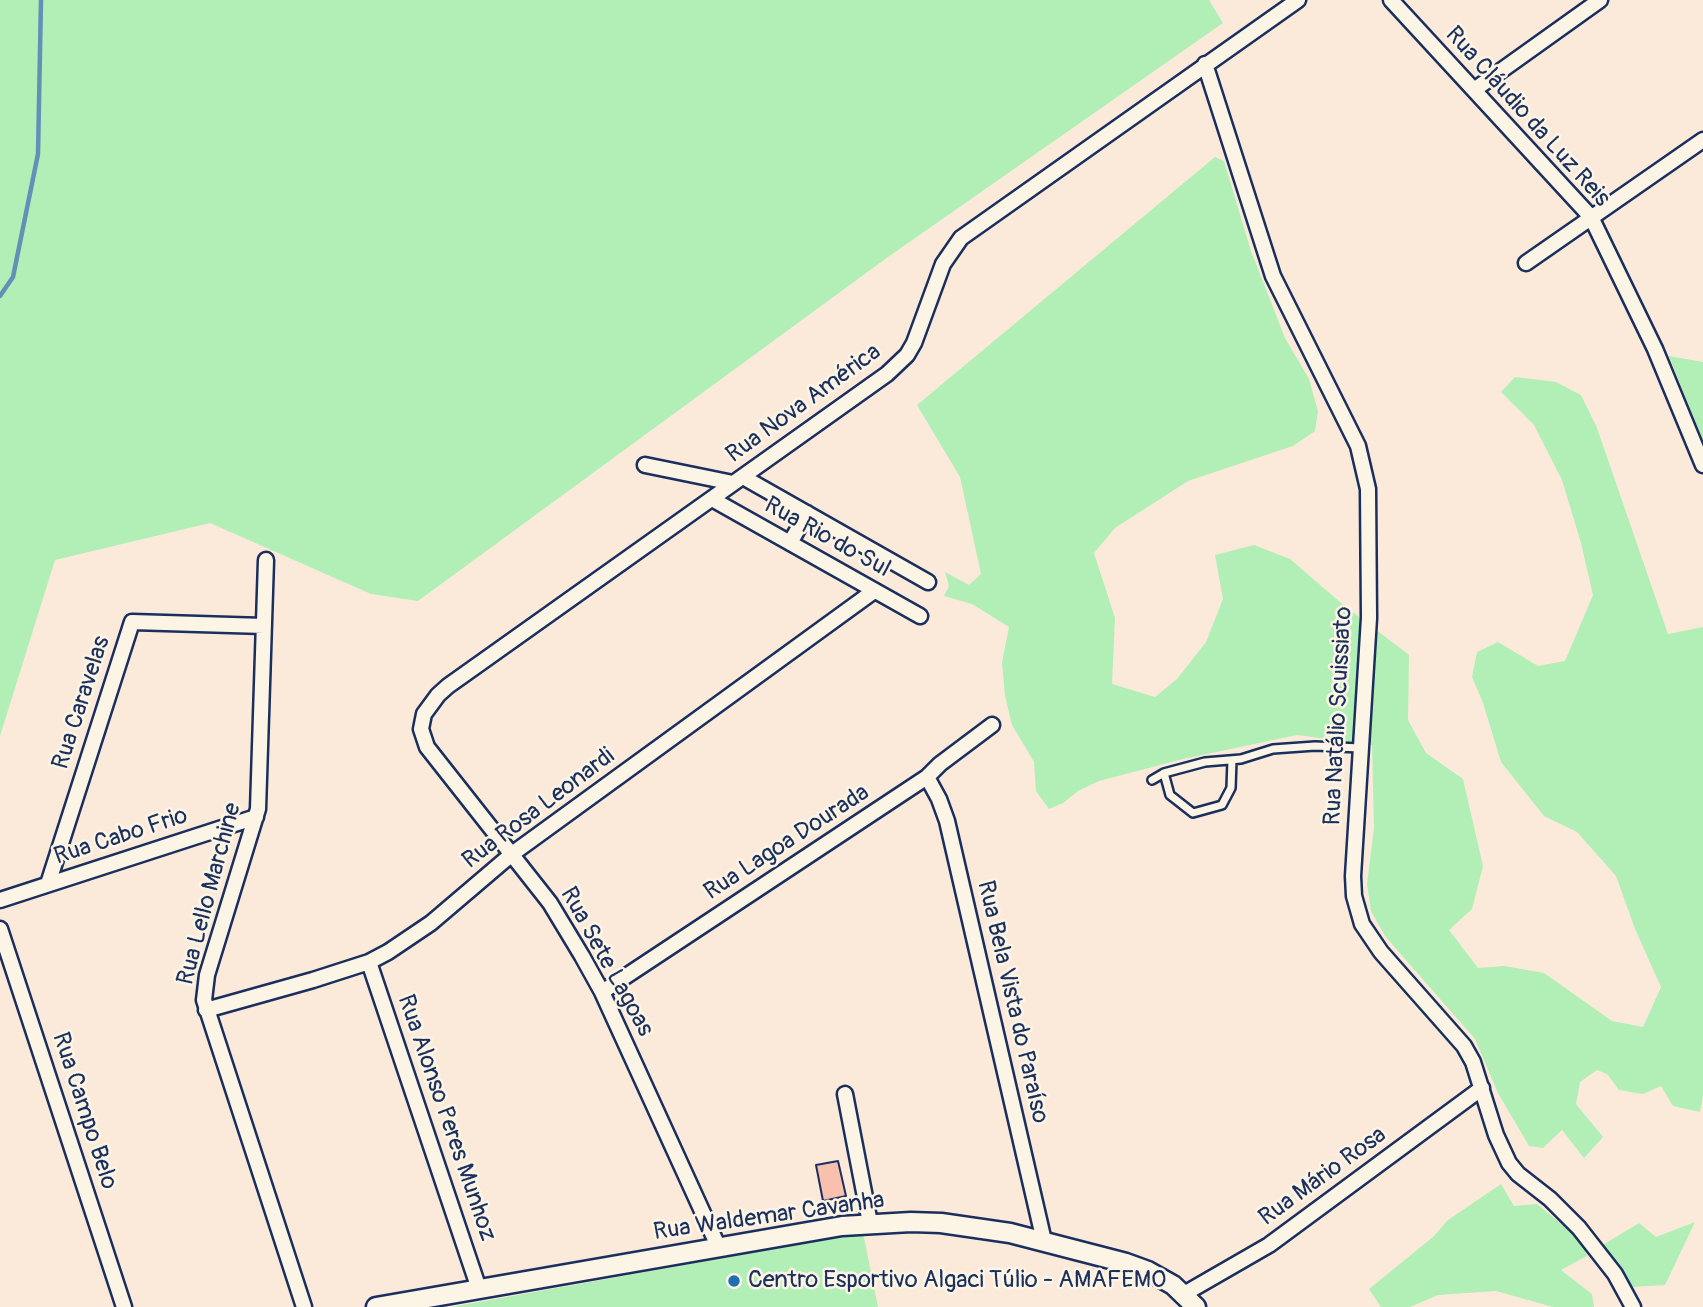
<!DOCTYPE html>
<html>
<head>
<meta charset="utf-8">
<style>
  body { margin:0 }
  canvas { display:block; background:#fbeada }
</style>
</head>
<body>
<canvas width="1703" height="1307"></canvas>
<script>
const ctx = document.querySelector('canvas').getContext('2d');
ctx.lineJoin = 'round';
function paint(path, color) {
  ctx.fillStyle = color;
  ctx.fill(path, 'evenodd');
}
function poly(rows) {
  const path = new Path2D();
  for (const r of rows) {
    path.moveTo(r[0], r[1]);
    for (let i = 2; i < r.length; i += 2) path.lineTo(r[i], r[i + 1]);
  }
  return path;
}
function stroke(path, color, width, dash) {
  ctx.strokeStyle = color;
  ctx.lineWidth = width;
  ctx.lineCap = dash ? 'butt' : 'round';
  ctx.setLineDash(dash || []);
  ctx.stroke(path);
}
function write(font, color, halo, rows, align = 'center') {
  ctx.font = font + ' Pangolin,sans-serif';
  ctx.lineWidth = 5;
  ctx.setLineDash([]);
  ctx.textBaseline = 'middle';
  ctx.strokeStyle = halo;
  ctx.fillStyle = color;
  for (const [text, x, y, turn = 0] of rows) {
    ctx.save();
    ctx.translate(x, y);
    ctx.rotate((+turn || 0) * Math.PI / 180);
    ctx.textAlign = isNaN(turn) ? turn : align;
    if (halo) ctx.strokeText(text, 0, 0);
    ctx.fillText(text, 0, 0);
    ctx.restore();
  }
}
paint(poly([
  [0,0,1209,0,1223,23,888,257,418,601,371,594,210,523,55,560,0,736],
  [1215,157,1224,161,1251,251,1285,338,1309,379,1318,411,1315,431,1293,446,1188,481,1115,528,1094,553,1115,618,1112,684,1155,697,1177,679,1206,642,1223,599,1215,555,1254,545,1290,559,1341,603,1409,655,1408,720,1426,753,1463,779,1483,866,1472,909,1449,930,1478,968,1504,966,1544,973,1612,1021,1643,1027,1661,987,1635,929,1616,876,1577,832,1544,816,1501,762,1483,703,1472,677,1477,652,1498,642,1538,666,1565,661,1593,595,1581,543,1562,480,1534,425,1501,392,1515,377,1556,382,1581,395,1597,428,1668,634,1703,627,1703,1096,1700,1112,1673,1106,1661,1086,1643,1094,1619,1090,1607,1074,1597,1070,1580,1082,1576,1104,1603,1137,1584,1158,1562,1130,1543,1148,1529,1146,1498,1093,1475,1039,1385,936,1371,911,1367,884,1374,828,1372,745,1297,735,1183,759,1099,781,1078,791,1063,803,1049,809,1036,791,1034,762,1012,725,1005,696,1002,662,1009,627,972,604,944,596,949,586,945,572,969,585,981,574,960,477,917,405],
  [1669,356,1703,362,1703,441],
  [1501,1184,1514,1206,1537,1204,1583,1242,1587,1256,1561,1270,1592,1294,1594,1307,1553,1307,1496,1291,1438,1295,1410,1307,1381,1307,1369,1289,1433,1237,1448,1220],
  [1695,1222,1665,1285,1632,1287,1601,1246,1639,1223,1656,1237],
  [863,1233,878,1307,451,1307]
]), '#b1efb6');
stroke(poly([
  [0,296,13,277,38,154,41,0]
]), '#6490b8', 4.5);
const building = poly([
  [838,1161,846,1196,823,1201,816,1165,838,1161]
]);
paint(building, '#f8c0ad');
stroke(building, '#1b2f5e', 2);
const service = poly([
  [1164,773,1170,795,1193,813,1222,805,1231,788,1232,760],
  [1152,780,1164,773,1205,762,1241,759,1273,749,1315,746,1360,748]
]);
const minor = poly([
  [1391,0,1591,217,1655,349,1703,465],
  [1205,64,1273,276,1358,446,1368,489,1369,618,1353,876,1354,896,1362,924,1381,952,1464,1046,1473,1062,1496,1135,1509,1163,1518,1174,1550,1199,1579,1228,1615,1274,1633,1307],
  [1474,90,1600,0],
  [1526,263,1703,140],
  [645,465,733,483],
  [743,477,928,582],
  [712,499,920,616],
  [790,543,807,513],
  [266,560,258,809,207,975,204,1000,304,1307],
  [927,777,939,799,947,821,1044,1241],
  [48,884,132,622,264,626],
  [0,900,256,817],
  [0,929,124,1307],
  [369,962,479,1289],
  [602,992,927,777,940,764,992,725],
  [206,1010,313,980,369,962,388,952,431,923,512,854,874,591],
  [845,1094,870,1223],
  [718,1246,602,992,582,956,550,903,427,747,421,729,424,714,438,695,448,686,887,374,907,355,914,343,943,264,961,238,1298,0],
  [1184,1294,1269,1245,1482,1088]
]);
const tertiary = poly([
  [376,1307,842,1226,911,1222,941,1223,1010,1233,1126,1263,1148,1271,1173,1285,1196,1307]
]);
stroke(service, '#1b2f5e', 12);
stroke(minor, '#1b2f5e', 19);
stroke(tertiary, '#1b2f5e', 23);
stroke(service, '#fcf5e5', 7);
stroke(minor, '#fcf5e5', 14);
stroke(tertiary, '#fcf5e5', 18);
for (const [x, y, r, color] of [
  [734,1281,7,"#1f6fb2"]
]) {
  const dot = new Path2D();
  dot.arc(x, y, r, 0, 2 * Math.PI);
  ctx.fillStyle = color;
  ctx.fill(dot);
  stroke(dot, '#fcf5e5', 2.5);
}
write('24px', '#1b2f5e', '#fcf5e5', [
  ["Rua Cláudio da Luz Reis",1527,117,48],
  ["Rua Nova América",804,404,-36],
  ["Rua Rio do Sul",827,538,29],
  ["Rua Caravelas",82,703,-72],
  ["Rua Natálio Scuissiato",1339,716,-87],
  ["Rua Rosa Leonardi",539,809,-37],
  ["Rua Cabo Frio",121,837,-18],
  ["Rua Lagoa Dourada",787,843,-33],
  ["Rua Lello Marchine",210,894,-75],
  ["Rua Sete Lagoas",606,962,61],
  ["Rua Bela Vista do Paraíso",1012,1002,77],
  ["Rua Campo Belo",84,1111,72],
  ["Rua Alonso Peres Munhoz",446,1118,71],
  ["Rua Mário Rosa",1323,1177,-36],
  ["Rua Waldemar Cavanha",769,1217,-8]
]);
write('24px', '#1b2f5e', '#fcf5e5', [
  ["Centro Esportivo Algaci Túlio - AMAFEMO",748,1281]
], 'left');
</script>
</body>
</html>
